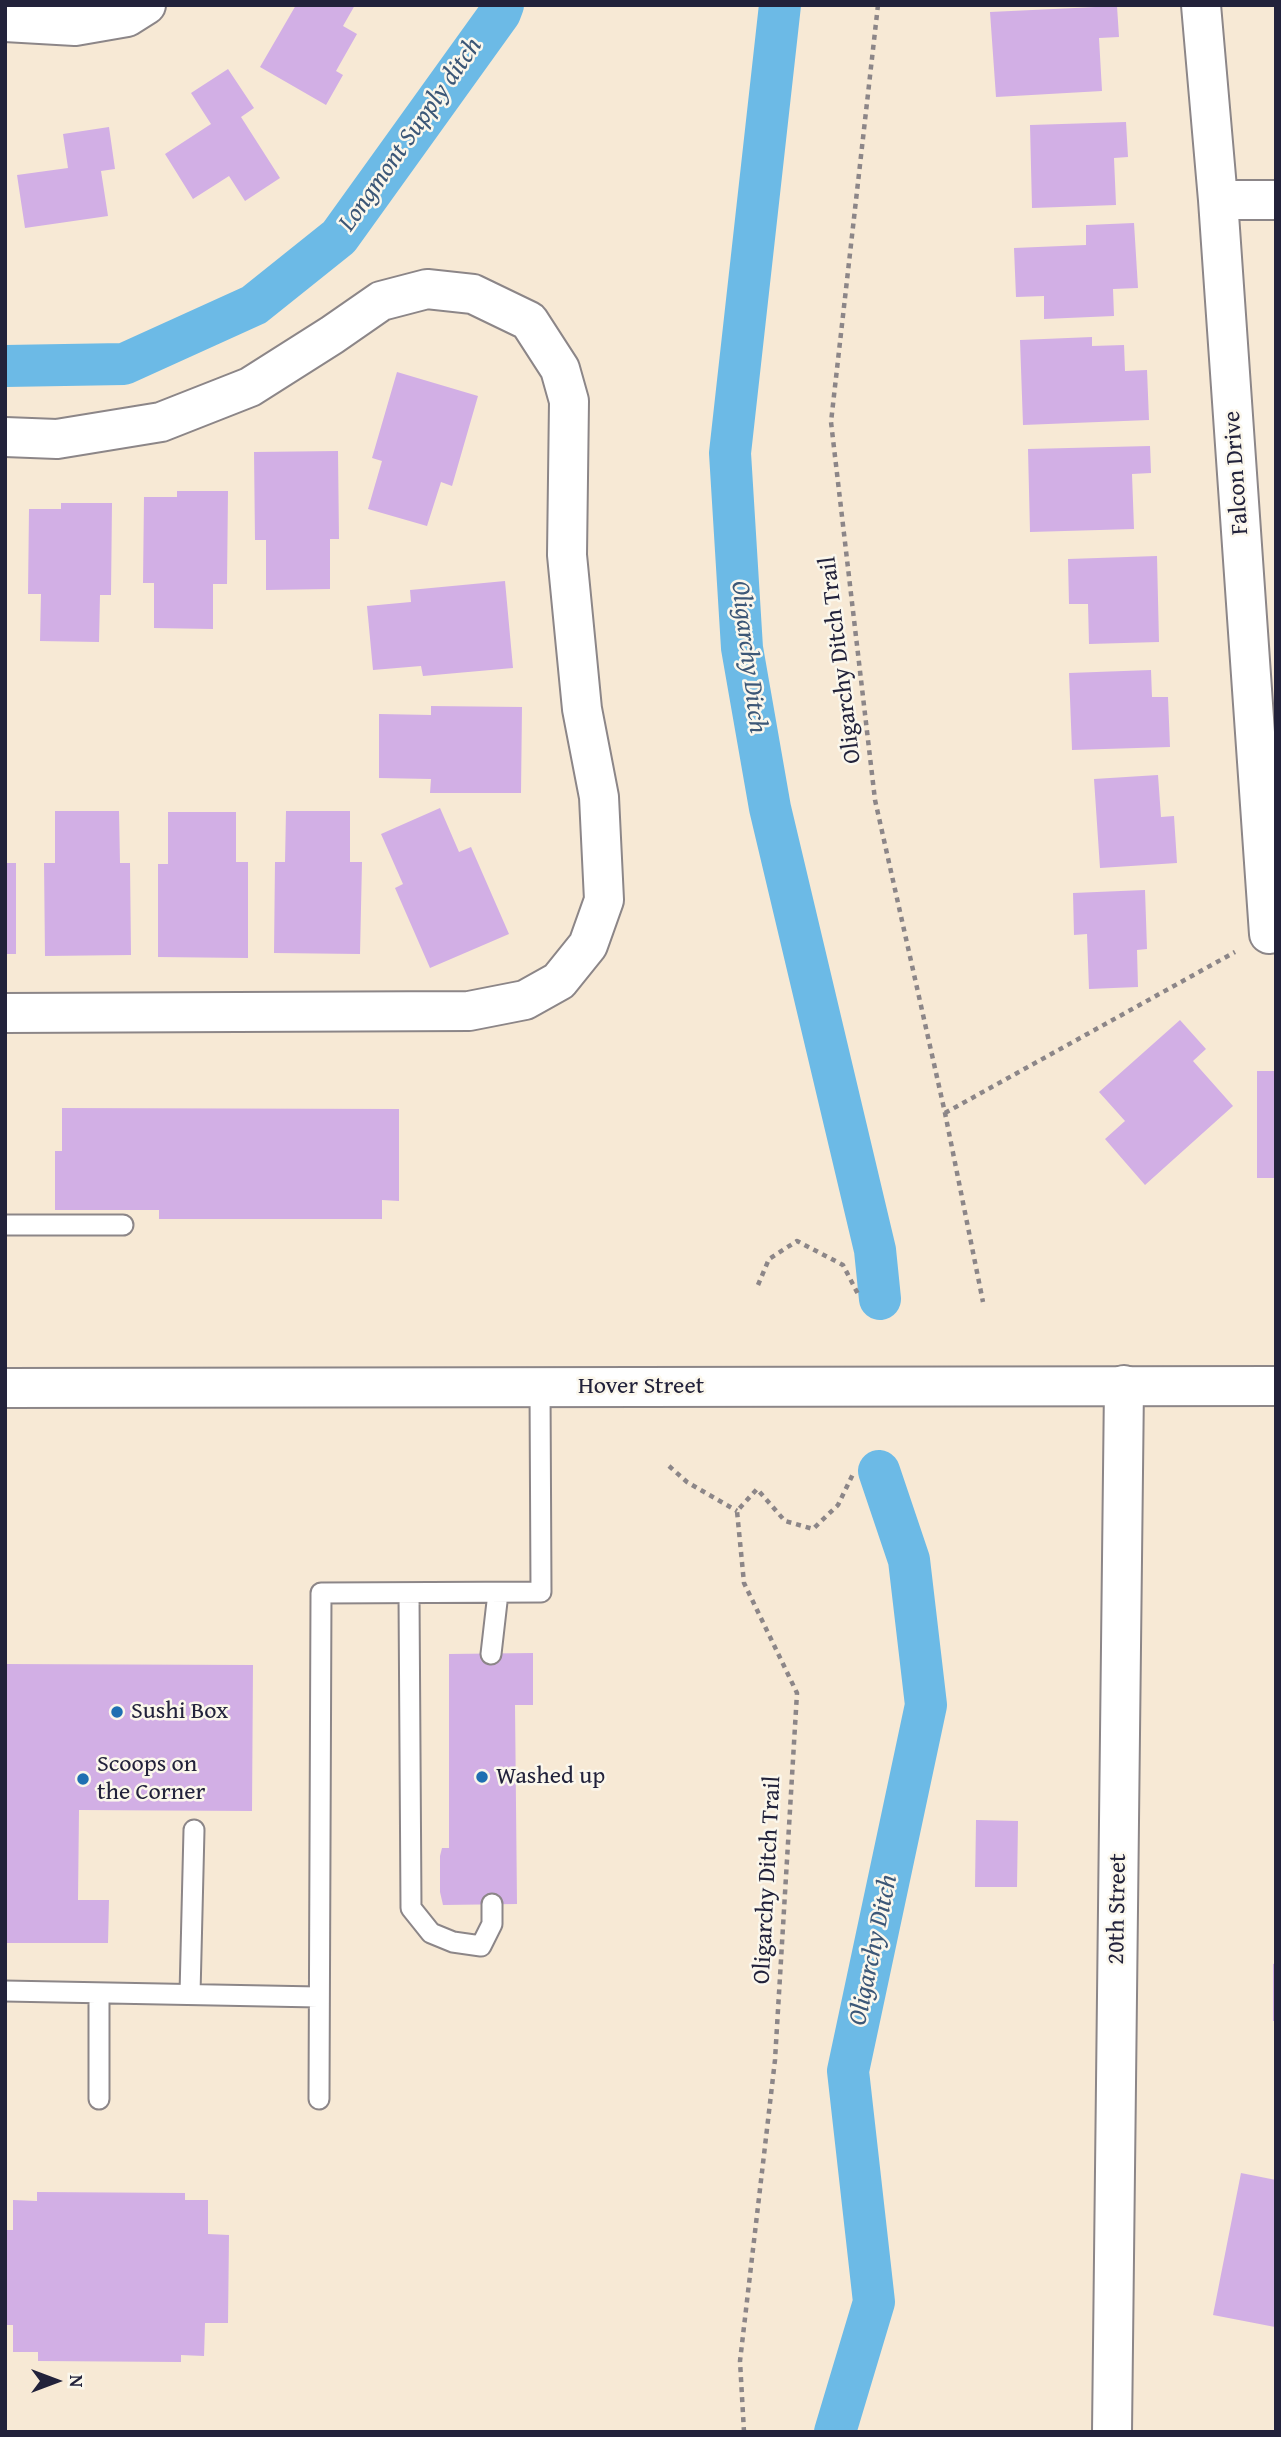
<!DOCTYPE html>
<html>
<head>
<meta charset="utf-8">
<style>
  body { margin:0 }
  #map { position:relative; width:1281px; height:2437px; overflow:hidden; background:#f7e9d5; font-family:"Gentium Book Plus",serif }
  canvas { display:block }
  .frame { position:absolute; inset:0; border:7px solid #22223b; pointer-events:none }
  .north { position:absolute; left:21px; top:2346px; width:70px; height:70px; -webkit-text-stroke:5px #fbf7ec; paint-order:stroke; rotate:90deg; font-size:19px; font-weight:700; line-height:28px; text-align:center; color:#22223b }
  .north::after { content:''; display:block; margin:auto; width:24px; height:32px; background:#22223b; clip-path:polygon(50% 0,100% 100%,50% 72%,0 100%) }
</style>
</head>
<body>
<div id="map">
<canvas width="1281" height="2437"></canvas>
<div class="frame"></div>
<div class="north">N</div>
</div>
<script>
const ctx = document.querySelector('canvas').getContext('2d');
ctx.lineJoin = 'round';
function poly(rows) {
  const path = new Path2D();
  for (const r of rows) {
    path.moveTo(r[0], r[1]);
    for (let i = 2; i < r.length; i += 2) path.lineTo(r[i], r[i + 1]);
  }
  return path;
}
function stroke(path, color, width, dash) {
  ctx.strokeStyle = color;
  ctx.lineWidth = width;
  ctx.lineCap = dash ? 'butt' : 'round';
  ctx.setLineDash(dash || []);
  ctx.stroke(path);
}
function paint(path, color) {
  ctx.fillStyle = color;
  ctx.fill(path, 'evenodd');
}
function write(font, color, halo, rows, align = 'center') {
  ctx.font = font + ' "Gentium Book Plus",serif';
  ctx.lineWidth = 5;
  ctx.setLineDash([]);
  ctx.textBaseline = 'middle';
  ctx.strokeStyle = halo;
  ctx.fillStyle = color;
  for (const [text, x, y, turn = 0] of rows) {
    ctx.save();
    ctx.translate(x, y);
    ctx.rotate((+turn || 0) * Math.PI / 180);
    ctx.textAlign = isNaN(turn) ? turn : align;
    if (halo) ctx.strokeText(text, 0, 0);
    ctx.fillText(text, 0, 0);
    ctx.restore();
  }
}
stroke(poly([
  [780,5,730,453,742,648,770,808,875,1250,880,1299],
  [5,366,124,364,254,305,339,237,500,13,503,5],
  [835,2432,874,2302,848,2071,926,1705,909,1560,879,1471]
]), '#6cbae6', 42);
paint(poly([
  [296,5,355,5,343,26,357,34,336,71,343,75,326,105,260,67],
  [1117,6,1119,37,1099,38,1102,91,996,97,990,12],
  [228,69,254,108,241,117,280,178,245,201,229,176,193,199,165,154,211,124,191,93],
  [1126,122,1128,157,1114,158,1116,205,1032,208,1030,125],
  [109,127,115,169,101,171,108,216,25,228,17,175,68,168,63,134],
  [1134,223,1138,288,1113,289,1114,316,1044,319,1044,296,1016,297,1014,248,1086,245,1086,225],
  [1092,337,1092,346,1124,345,1125,371,1147,370,1149,420,1023,425,1020,340],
  [397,372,478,396,452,486,441,482,427,526,368,509,382,461,372,458],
  [1150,446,1151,473,1132,474,1134,529,1030,532,1028,449],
  [338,451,339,539,330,539,330,589,266,590,266,540,255,540,254,452],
  [177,491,228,491,227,584,213,584,213,629,154,628,154,583,143,583,144,497,177,497],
  [61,503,112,503,111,595,100,595,99,642,40,641,41,594,28,594,29,509,61,509],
  [1157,556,1159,642,1089,644,1088,604,1069,604,1068,559],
  [505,581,513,668,423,676,421,666,373,670,367,606,411,602,410,590],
  [1151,670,1152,697,1168,697,1170,747,1072,750,1069,673],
  [431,706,522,707,521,793,430,793,431,779,379,778,379,714,431,715],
  [1158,775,1161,817,1174,816,1177,863,1100,868,1094,779],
  [440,808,459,852,471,847,509,934,430,968,395,888,403,884,381,834],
  [55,811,119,811,120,863,130,863,131,955,45,956,44,863,55,863],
  [286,811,350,811,350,862,362,862,360,954,274,953,275,862,285,862],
  [168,812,236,812,236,862,248,862,248,958,158,957,158,864,168,864],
  [5,863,16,863,16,954,5,954],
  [1145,890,1147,949,1137,950,1138,987,1089,989,1087,934,1074,935,1073,893],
  [1180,1020,1206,1049,1193,1061,1233,1106,1145,1185,1105,1139,1125,1121,1099,1092],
  [1257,1071,1276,1071,1276,1178,1257,1178],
  [62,1108,399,1109,399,1201,382,1200,382,1219,159,1219,159,1210,55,1210,55,1151,62,1151],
  [533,1653,533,1705,515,1705,517,1904,443,1905,440,1892,440,1856,442,1848,449,1848,449,1654],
  [5,1664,253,1665,252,1811,79,1810,78,1900,109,1900,108,1943,5,1943],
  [976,1820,1018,1821,1017,1887,975,1887],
  [1276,1963,1276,2021,1273,2021,1273,1964],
  [1241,2173,1276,2180,1275,2327,1213,2315],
  [37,2192,185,2193,185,2200,208,2200,208,2234,229,2235,228,2323,205,2323,204,2356,181,2355,181,2362,38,2361,38,2352,13,2352,13,2325,5,2325,5,2230,13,2230,13,2200,37,2201]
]), '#d2afe5');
const service = poly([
  [5,1225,123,1225],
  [409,1594,411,1908,431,1933,453,1942,481,1946,492,1924,492,1904],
  [491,1654,498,1593],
  [5,1991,318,1997],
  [190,1994,194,1830],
  [99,2099,99,1993],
  [319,2099,321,1593,541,1592,540,1387]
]);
const minor = poly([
  [1201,5,1218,200,1269,934,1276,933],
  [5,22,75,26,127,17,146,5],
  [1218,200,1276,200],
  [5,437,57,439,161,422,250,387,332,335,381,301,427,289,473,294,529,321,560,369,569,401,567,555,582,709,599,797,604,900,588,945,559,981,525,1000,469,1011,5,1013],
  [1112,2432,1124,1385]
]);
const secondary = poly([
  [5,1388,1276,1386]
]);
stroke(service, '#8c8688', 23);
stroke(minor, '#8c8688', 42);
stroke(secondary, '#8c8688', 42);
stroke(poly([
  [878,5,831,422,875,800,945,1113,983,1302],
  [945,1113,1235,952],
  [758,1285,769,1259,797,1241,843,1265,859,1296],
  [669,1466,687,1482,737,1511],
  [744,2432,740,2361,775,2060,797,1693,744,1583,737,1511,757,1489,785,1521,813,1529,838,1505,853,1474]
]), '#8c8688', 4.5, [5, 5]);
stroke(service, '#fff', 19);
stroke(minor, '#fff', 38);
stroke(secondary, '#fff', 38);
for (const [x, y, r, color] of [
  [117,1712,7,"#1f6fb2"],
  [482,1777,7,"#1f6fb2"],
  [83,1779,7,"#1f6fb2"]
]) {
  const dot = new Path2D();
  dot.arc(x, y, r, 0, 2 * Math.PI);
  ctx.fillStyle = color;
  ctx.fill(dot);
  stroke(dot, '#fbf7ec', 2.5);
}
write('24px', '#22223b', '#fbf7ec', [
  ["Falcon Drive",1237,473,-94],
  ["Oligarchy Ditch Trail",841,660,-97],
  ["Hover Street",641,1387],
  ["Oligarchy Ditch Trail",768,1880,-87],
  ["20th Street",1118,1909,-89]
]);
write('24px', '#22223b', '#fbf7ec', [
  ["Sushi Box",131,1712],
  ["Scoops on",97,1765],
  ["the Corner",97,1793],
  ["Washed up",496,1777]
], 'left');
write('italic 26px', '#3c5777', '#fbf7ec', [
  ["Longmont Supply ditch",411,135,-55],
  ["Oligarchy Ditch",748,657,83],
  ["Oligarchy Ditch",874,1950,-78]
]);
</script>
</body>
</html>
